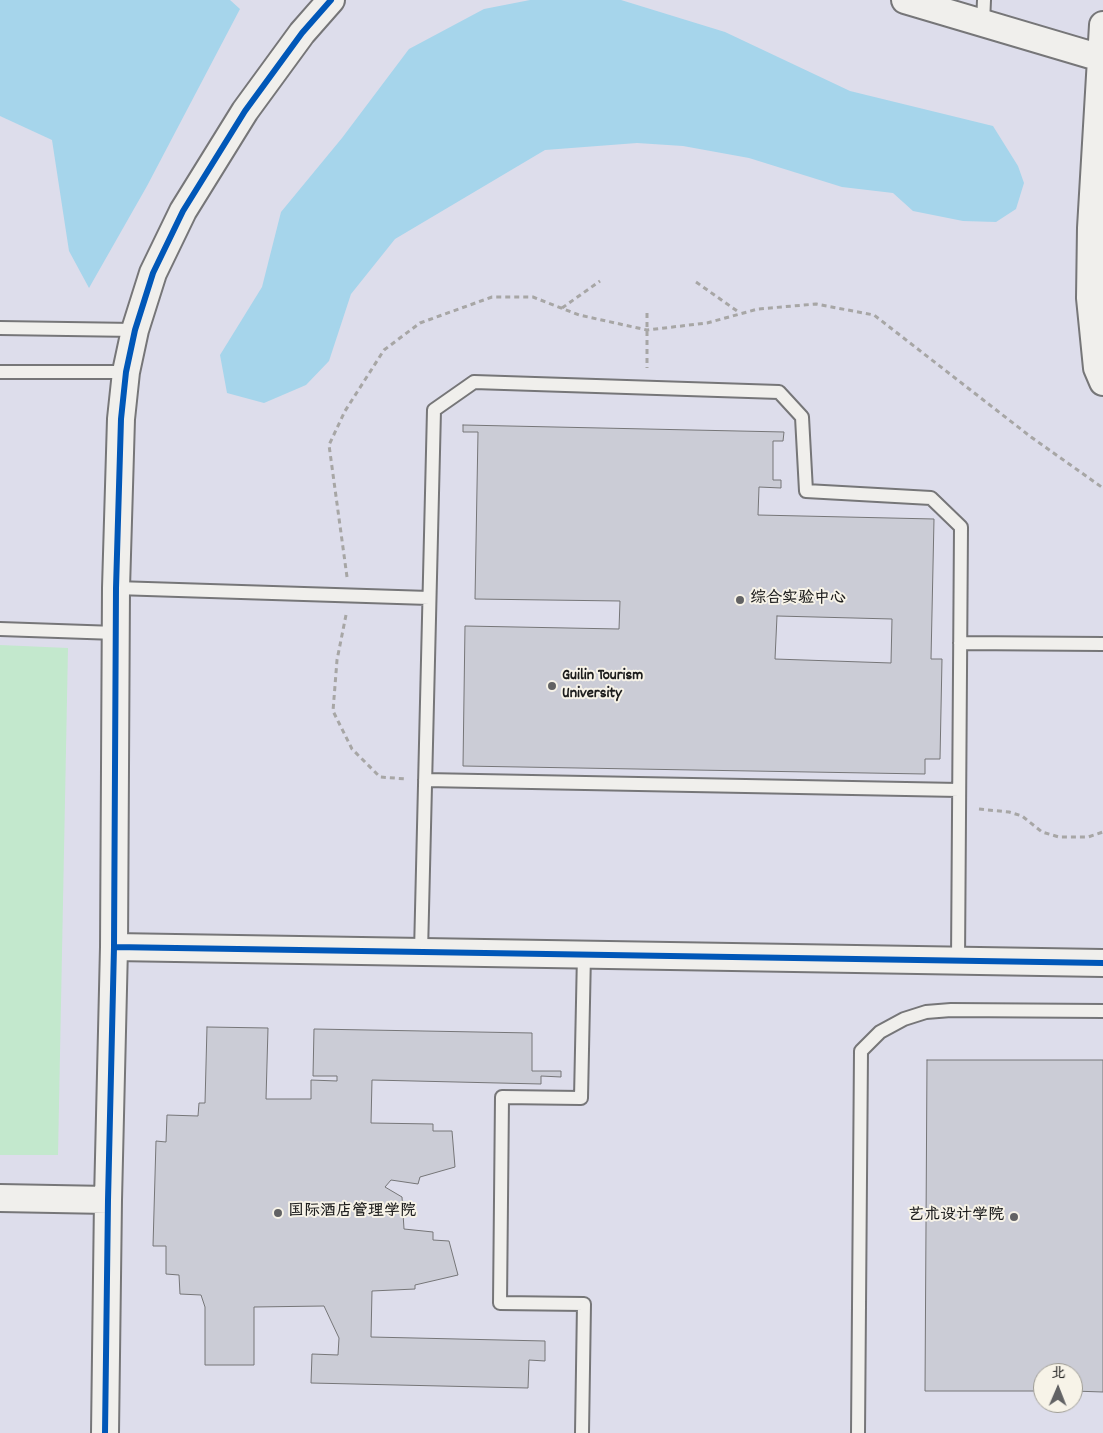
<!DOCTYPE html>
<html>
<head>
<meta charset="utf-8">
<style>
  body { margin:0 }
  #map { position:relative; width:1103px; height:1433px; overflow:hidden; background:#e5e4e9; font-family:Dekko,"LXGW WenKai TC",sans-serif }
  canvas { display:block }
  .north { position:absolute; left:1033px; top:1363px; width:50px; height:50px; box-sizing:border-box; background:#f7f3e8; border:1px solid #9f9d96; border-radius:50%; rotate:1deg; font-size:14px; font-weight:700; line-height:20px; text-align:center; color:#1c1c1c }
  .north::after { content:''; display:block; margin:auto; width:18px; height:22px; background:#626264; clip-path:polygon(50% 0,100% 100%,50% 72%,0 100%) }
</style>
</head>
<body>
<div id="map">
<canvas width="1103" height="1433"></canvas>
<div class="north">北</div>
</div>
<script>
const ctx = document.querySelector('canvas').getContext('2d');
ctx.lineJoin = 'round';
function paint(path, color) {
  ctx.fillStyle = color;
  ctx.fill(path, 'evenodd');
}
function poly(rows) {
  const path = new Path2D();
  for (const r of rows) {
    path.moveTo(r[0], r[1]);
    for (let i = 2; i < r.length; i += 2) path.lineTo(r[i], r[i + 1]);
  }
  return path;
}
function stroke(path, color, width, dash) {
  ctx.strokeStyle = color;
  ctx.lineWidth = width;
  ctx.lineCap = dash ? 'butt' : 'round';
  ctx.setLineDash(dash || []);
  ctx.stroke(path);
}
function write(font, color, halo, rows, align = 'center') {
  ctx.font = font + ' Dekko,"LXGW WenKai TC",sans-serif';
  ctx.lineWidth = 4;
  ctx.setLineDash([]);
  ctx.textBaseline = 'middle';
  ctx.strokeStyle = halo;
  ctx.fillStyle = color;
  for (const [text, x, y, turn = 0] of rows) {
    ctx.save();
    ctx.translate(x, y);
    ctx.rotate((+turn || 0) * Math.PI / 180);
    ctx.textAlign = isNaN(turn) ? turn : align;
    if (halo) ctx.strokeText(text, 0, 0);
    ctx.fillText(text, 0, 0);
    ctx.restore();
  }
}
paint(poly([
  [0,0,1103,0,1103,1433,0,1433],
  [1043,1373,1073,1373,1073,1403,1043,1403]
]), '#ddddeb');
paint(poly([
  [0,645,68,648,58,1155,0,1155]
]), '#c3e8cd');
paint(poly([
  [0,0,230,0,240,9,147,186,89,288,69,251,52,140,0,116],
  [530,0,621,0,725,32,850,91,993,126,1018,166,1024,183,1016,209,996,222,963,221,913,211,893,193,842,187,749,158,683,146,637,143,545,150,395,239,351,294,329,361,306,385,264,403,227,393,220,355,262,287,281,212,342,138,409,49,484,9]
]), '#a6d5eb');
const building = poly([
  [463,425,784,432,783,441,773,441,773,480,781,480,781,488,759,487,758,515,934,519,931,659,942,659,940,759,925,759,925,774,463,766,465,626,619,629,620,601,475,599,478,432,463,432,463,425],
  [777,616,892,619,891,663,775,659,777,616],
  [207,1027,268,1028,266,1099,311,1099,311,1080,337,1081,337,1076,313,1076,314,1029,532,1033,532,1071,561,1071,561,1077,541,1076,541,1084,372,1080,371,1123,433,1124,433,1131,452,1131,455,1167,420,1177,418,1184,391,1180,385,1187,402,1197,404,1229,433,1232,433,1240,449,1241,458,1275,415,1285,415,1289,372,1291,371,1337,545,1341,545,1361,529,1360,528,1388,311,1383,312,1354,338,1355,339,1338,324,1306,254,1307,254,1365,205,1365,205,1307,201,1295,180,1294,179,1275,166,1274,166,1246,153,1246,156,1141,166,1142,167,1115,198,1116,199,1103,205,1103,207,1027],
  [927,1060,1103,1060,1103,1392,1073,1391,1073,1373,1043,1373,1043,1391,925,1391,927,1060]
]);
paint(building, '#cbccd6');
stroke(building, '#767678', 1);
const service = poly([
  [983,23,984,0],
  [0,328,135,330],
  [0,372,126,372],
  [116,588,429,598],
  [0,629,116,633],
  [960,643,1103,644],
  [425,780,959,790],
  [421,952,434,410,474,382,779,392,802,417,806,491,931,498,961,527,958,961],
  [582,1433,584,1304,500,1303,502,1097,581,1098,584,954],
  [858,1433,861,1051,880,1032,904,1019,926,1012,951,1010,1103,1011]
]);
const minor = poly([
  [905,0,1101,58],
  [1103,25,1091,228,1090,298,1097,368,1103,382],
  [114,947,1103,963],
  [0,1198,108,1200],
  [105,1433,108,1200,114,947,116,588,121,419,126,372,135,330,153,273,183,211,245,111,302,33,331,0]
]);
stroke(service, '#767678', 16);
stroke(minor, '#767678', 30);
stroke(poly([
  [696,282,740,313],
  [562,308,600,281],
  [647,313,647,368],
  [347,577,329,445,345,411,384,350,420,323,492,297,533,297,579,315,647,330,707,323,758,309,816,304,874,315,1031,437,1103,488],
  [346,615,337,660,333,711,352,749,380,777,407,779],
  [979,809,1009,812,1022,816,1042,832,1059,837,1088,837,1103,832]
]), '#a7a6a5', 3, [5, 4]);
stroke(service, '#f0efec', 12);
stroke(minor, '#f0efec', 26);
stroke(poly([
  [114,947,1103,963],
  [105,1433,108,1200,114,947,116,588,121,419,126,372,135,330,153,273,183,211,245,111,302,33,331,0]
]), '#0057b8', 6);
for (const [x, y, r, color] of [
  [740,600,5,"#626264"],
  [552,686,5,"#626264"],
  [278,1213,5,"#626264"],
  [1014,1217,5,"#626264"]
]) {
  const dot = new Path2D();
  dot.arc(x, y, r, 0, 2 * Math.PI);
  ctx.fillStyle = color;
  ctx.fill(dot);
  stroke(dot, '#f7f3e8', 2);
}
write('bold 16px', '#1c1c1c', '#f7f3e8', [
  ["综合实验中心",750,600],
  ["Guilin Tourism",562,677],
  ["University",562,695],
  ["国际酒店管理学院",288,1213],
  ["艺术设计学院",1004,1217,"right"]
], 'left');
</script>
</body>
</html>
